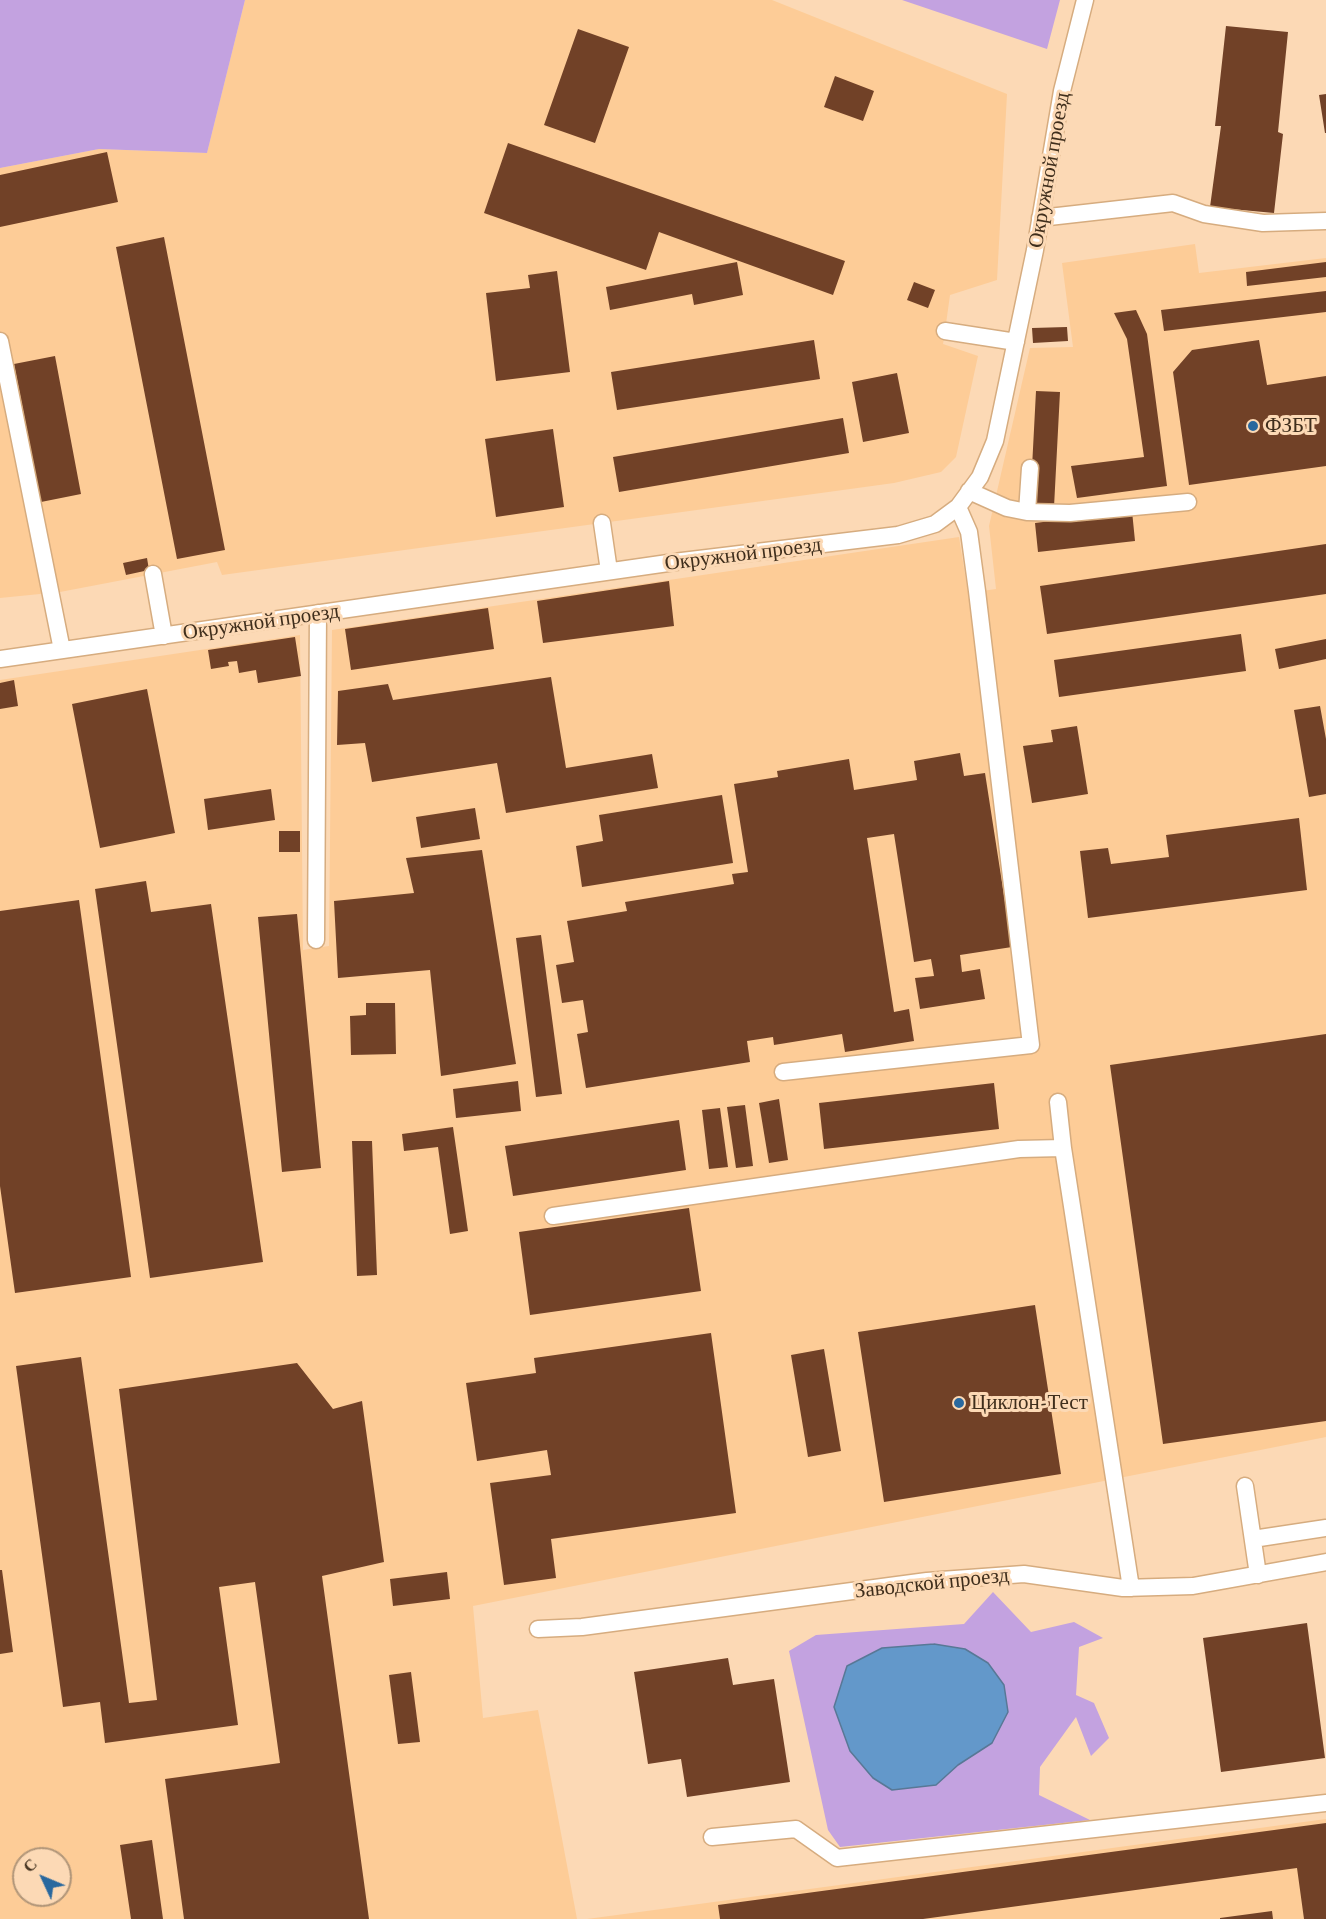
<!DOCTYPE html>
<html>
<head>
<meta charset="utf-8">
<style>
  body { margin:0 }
  #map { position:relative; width:1326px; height:1919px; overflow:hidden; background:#fcd9b5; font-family:"Crimson Pro",serif }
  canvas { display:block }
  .north { position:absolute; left:12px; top:1847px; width:60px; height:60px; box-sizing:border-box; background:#fcd9b5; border:2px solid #b09578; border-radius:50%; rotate:314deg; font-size:16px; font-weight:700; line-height:24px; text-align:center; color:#3f2e1c }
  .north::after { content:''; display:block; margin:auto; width:21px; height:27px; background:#29689e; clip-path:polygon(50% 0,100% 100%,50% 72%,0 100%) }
</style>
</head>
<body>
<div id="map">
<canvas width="1326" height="1919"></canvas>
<div class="north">С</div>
</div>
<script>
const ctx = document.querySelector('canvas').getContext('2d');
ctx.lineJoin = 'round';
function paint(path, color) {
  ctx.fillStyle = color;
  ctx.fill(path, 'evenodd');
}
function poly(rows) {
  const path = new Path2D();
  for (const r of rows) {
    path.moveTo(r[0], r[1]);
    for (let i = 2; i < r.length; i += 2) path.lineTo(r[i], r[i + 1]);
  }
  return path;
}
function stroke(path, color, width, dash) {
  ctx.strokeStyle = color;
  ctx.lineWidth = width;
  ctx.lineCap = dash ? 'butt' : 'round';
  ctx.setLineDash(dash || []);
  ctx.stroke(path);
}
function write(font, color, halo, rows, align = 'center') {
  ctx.font = font + ' "Crimson Pro",serif';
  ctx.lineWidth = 6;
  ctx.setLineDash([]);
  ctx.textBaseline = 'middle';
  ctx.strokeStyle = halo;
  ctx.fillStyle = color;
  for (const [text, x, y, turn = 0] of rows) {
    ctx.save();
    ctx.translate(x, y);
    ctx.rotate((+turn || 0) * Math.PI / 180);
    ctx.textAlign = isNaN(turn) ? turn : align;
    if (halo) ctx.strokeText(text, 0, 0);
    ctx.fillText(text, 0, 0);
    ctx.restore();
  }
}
paint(poly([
  [245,0,772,0,1007,94,997,280,950,295,945,331,943,344,978,356,956,457,941,472,894,483,222,575,217,562,60,592,0,598,0,168,99,149,207,153],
  [1195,244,1199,273,1326,258,1326,1437,473,1606,483,1718,538,1710,577,1919,0,1919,0,680,300,635,303,950,329,946,332,630,959,537,968,593,996,589,989,526,1030,348,1073,347,1062,263],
  [24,1859,60,1859,60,1895,24,1895],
  [1326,1819,1326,1919,587,1919,699,1904]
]), '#fdcc97');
paint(poly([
  [0,0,245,0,207,153,99,149,0,168],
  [902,0,1060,0,1047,49],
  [993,1592,1031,1632,1074,1622,1103,1638,1079,1647,1076,1695,1094,1703,1109,1738,1091,1756,1076,1717,1040,1767,1039,1795,1090,1820,840,1847,828,1830,789,1651,816,1635,964,1624]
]), '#c3a2e0');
const water = poly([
  [934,1644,965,1649,988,1663,1004,1685,1008,1712,992,1743,958,1765,936,1785,892,1790,873,1778,850,1751,834,1707,847,1666,882,1648,934,1644]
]);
paint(water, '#6398ca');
stroke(water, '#587896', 1.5);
paint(poly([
  [1226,26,1288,32,1278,132,1283,134,1274,213,1210,207,1221,126,1215,126],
  [578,29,629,47,595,143,544,125],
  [835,76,874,91,863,121,824,107],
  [1326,94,1326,133,1325,133,1319,95],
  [508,143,845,261,833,295,659,232,646,270,484,213],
  [107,152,118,202,0,227,0,175],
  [164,237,225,550,177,559,116,247],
  [737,262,743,295,694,305,692,294,610,310,606,287],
  [1326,262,1326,277,1247,286,1246,272],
  [557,271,570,372,496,381,486,293,530,288,528,275],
  [914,282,935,290,928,308,907,300],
  [1326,291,1326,312,1164,331,1161,310],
  [1136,310,1147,334,1167,486,1077,498,1071,466,1144,457,1127,339,1114,313],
  [1067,327,1068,341,1033,343,1032,328],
  [814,340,820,379,617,410,611,372],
  [1259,340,1267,385,1326,376,1326,466,1189,485,1173,372,1192,350],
  [55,356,81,494,41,502,14,364],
  [897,373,909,433,863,442,852,382],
  [1036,391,1060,392,1054,507,1030,506],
  [843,418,849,453,619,492,613,457],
  [553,429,564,507,496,517,485,439],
  [1132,511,1135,541,1038,552,1035,523],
  [1326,544,1326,594,1047,634,1040,586],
  [147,558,149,570,126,575,123,563],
  [669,581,674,626,543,643,537,601],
  [488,608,494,649,351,670,345,629],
  [1241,634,1246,671,1059,697,1054,660],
  [295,637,301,676,258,683,256,670,239,673,237,661,228,662,229,666,211,669,208,650],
  [1326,639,1326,659,1279,669,1275,649],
  [551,677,566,768,652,754,658,788,506,813,497,763,372,782,365,743,337,745,338,691,388,684,393,700],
  [14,680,18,706,0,709,0,683],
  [147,689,175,833,100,848,72,704],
  [1320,706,1326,739,1326,794,1309,797,1294,710],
  [1077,726,1088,794,1032,803,1023,746,1053,742,1051,730],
  [960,753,964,776,985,773,1012,947,960,955,962,972,980,969,985,999,920,1009,915,978,934,976,931,959,914,962,894,834,867,838,894,1012,909,1009,914,1041,845,1052,842,1034,774,1045,773,1037,747,1041,750,1062,586,1088,577,1034,588,1032,583,1000,562,1003,556,965,574,962,567,921,627,911,625,902,734,884,732,874,748,872,734,784,778,777,777,771,849,759,854,790,917,780,914,761],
  [271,789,275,820,208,830,204,799],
  [722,795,733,863,582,887,576,846,603,841,599,815],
  [475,808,480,839,421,848,416,817],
  [1299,818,1307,890,1088,918,1080,851,1108,848,1111,864,1169,857,1166,835],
  [279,831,300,831,300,852,279,852],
  [482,850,516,1064,441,1076,430,970,338,978,334,901,414,893,406,858],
  [146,881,151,912,211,904,263,1262,150,1278,95,889],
  [79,900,131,1277,15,1293,0,1186,0,911],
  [297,914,321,1168,282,1172,258,917],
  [541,935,562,1094,536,1097,516,938],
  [366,1003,395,1003,396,1054,351,1055,350,1016,366,1015],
  [1326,1034,1326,1421,1163,1444,1110,1065],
  [518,1081,521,1111,456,1118,453,1089],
  [994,1083,999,1129,824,1149,819,1103],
  [779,1099,788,1160,769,1163,759,1103],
  [745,1105,753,1166,736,1168,727,1107],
  [720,1108,728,1167,709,1169,702,1110],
  [679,1120,686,1170,513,1196,505,1146],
  [453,1127,468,1231,450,1234,438,1147,404,1151,402,1134],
  [352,1141,372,1141,377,1275,357,1276],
  [689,1208,701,1291,530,1315,519,1232],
  [1035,1305,1061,1474,884,1502,858,1332],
  [711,1333,736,1513,551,1539,556,1578,504,1585,490,1483,551,1475,547,1450,477,1461,466,1383,536,1373,534,1358],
  [824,1349,841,1451,808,1457,791,1355],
  [81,1357,129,1703,157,1700,119,1389,297,1363,333,1409,362,1401,384,1562,322,1576,369,1919,184,1919,165,1779,280,1763,255,1582,219,1587,238,1725,105,1743,100,1702,63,1707,16,1366],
  [0,1570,2,1570,13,1652,0,1654],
  [447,1572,450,1599,393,1606,390,1579],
  [1307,1623,1325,1758,1221,1772,1203,1638],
  [728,1658,733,1685,774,1679,790,1782,687,1797,681,1759,648,1764,634,1672],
  [411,1672,420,1742,398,1744,389,1675],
  [1326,1823,1326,1919,1304,1919,1297,1868,923,1919,720,1919,718,1905],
  [152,1840,163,1919,131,1919,120,1845],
  [1272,1911,1273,1919,1220,1919,1220,1918]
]), '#714127');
const minor = poly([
  [1040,218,1173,203,1204,214,1263,223,1326,221],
  [945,331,1016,342],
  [0,341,62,650],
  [969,491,1007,508,1027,512,1070,513,1188,502],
  [1027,512,1030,468],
  [602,523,609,571],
  [153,574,164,636],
  [0,659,682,561,898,535,935,524,958,507,980,477,995,441,1035,250,1062,91,1085,0],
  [316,940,318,613],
  [783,1072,1031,1045,977,591,969,532,958,507],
  [1058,1102,1063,1148],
  [553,1216,1019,1149,1063,1148,1131,1588],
  [1245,1486,1258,1575],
  [1253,1539,1326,1528],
  [538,1629,582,1627,927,1581,1024,1574,1123,1588,1193,1586,1326,1562],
  [712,1837,796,1829,837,1858,1326,1803]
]);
stroke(minor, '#d6ac7f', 19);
stroke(minor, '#fff', 16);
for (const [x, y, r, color] of [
  [1253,426,6,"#29689e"],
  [959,1403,6,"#29689e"]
]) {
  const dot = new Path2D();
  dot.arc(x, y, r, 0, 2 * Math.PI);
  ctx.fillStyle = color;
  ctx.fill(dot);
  stroke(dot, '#fcd9b5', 2);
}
write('21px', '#3f2e1c', '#fcd9b5', [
  ["Окружной проезд",1049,170,-80],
  ["Окружной проезд",743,554,-7],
  ["Окружной проезд",261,622,-8],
  ["Заводской проезд",932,1583,-6]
]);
write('21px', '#3f2e1c', '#fcd9b5', [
  ["ФЗБТ",1265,426],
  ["Циклон-Тест",971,1403]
], 'left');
</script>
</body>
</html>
